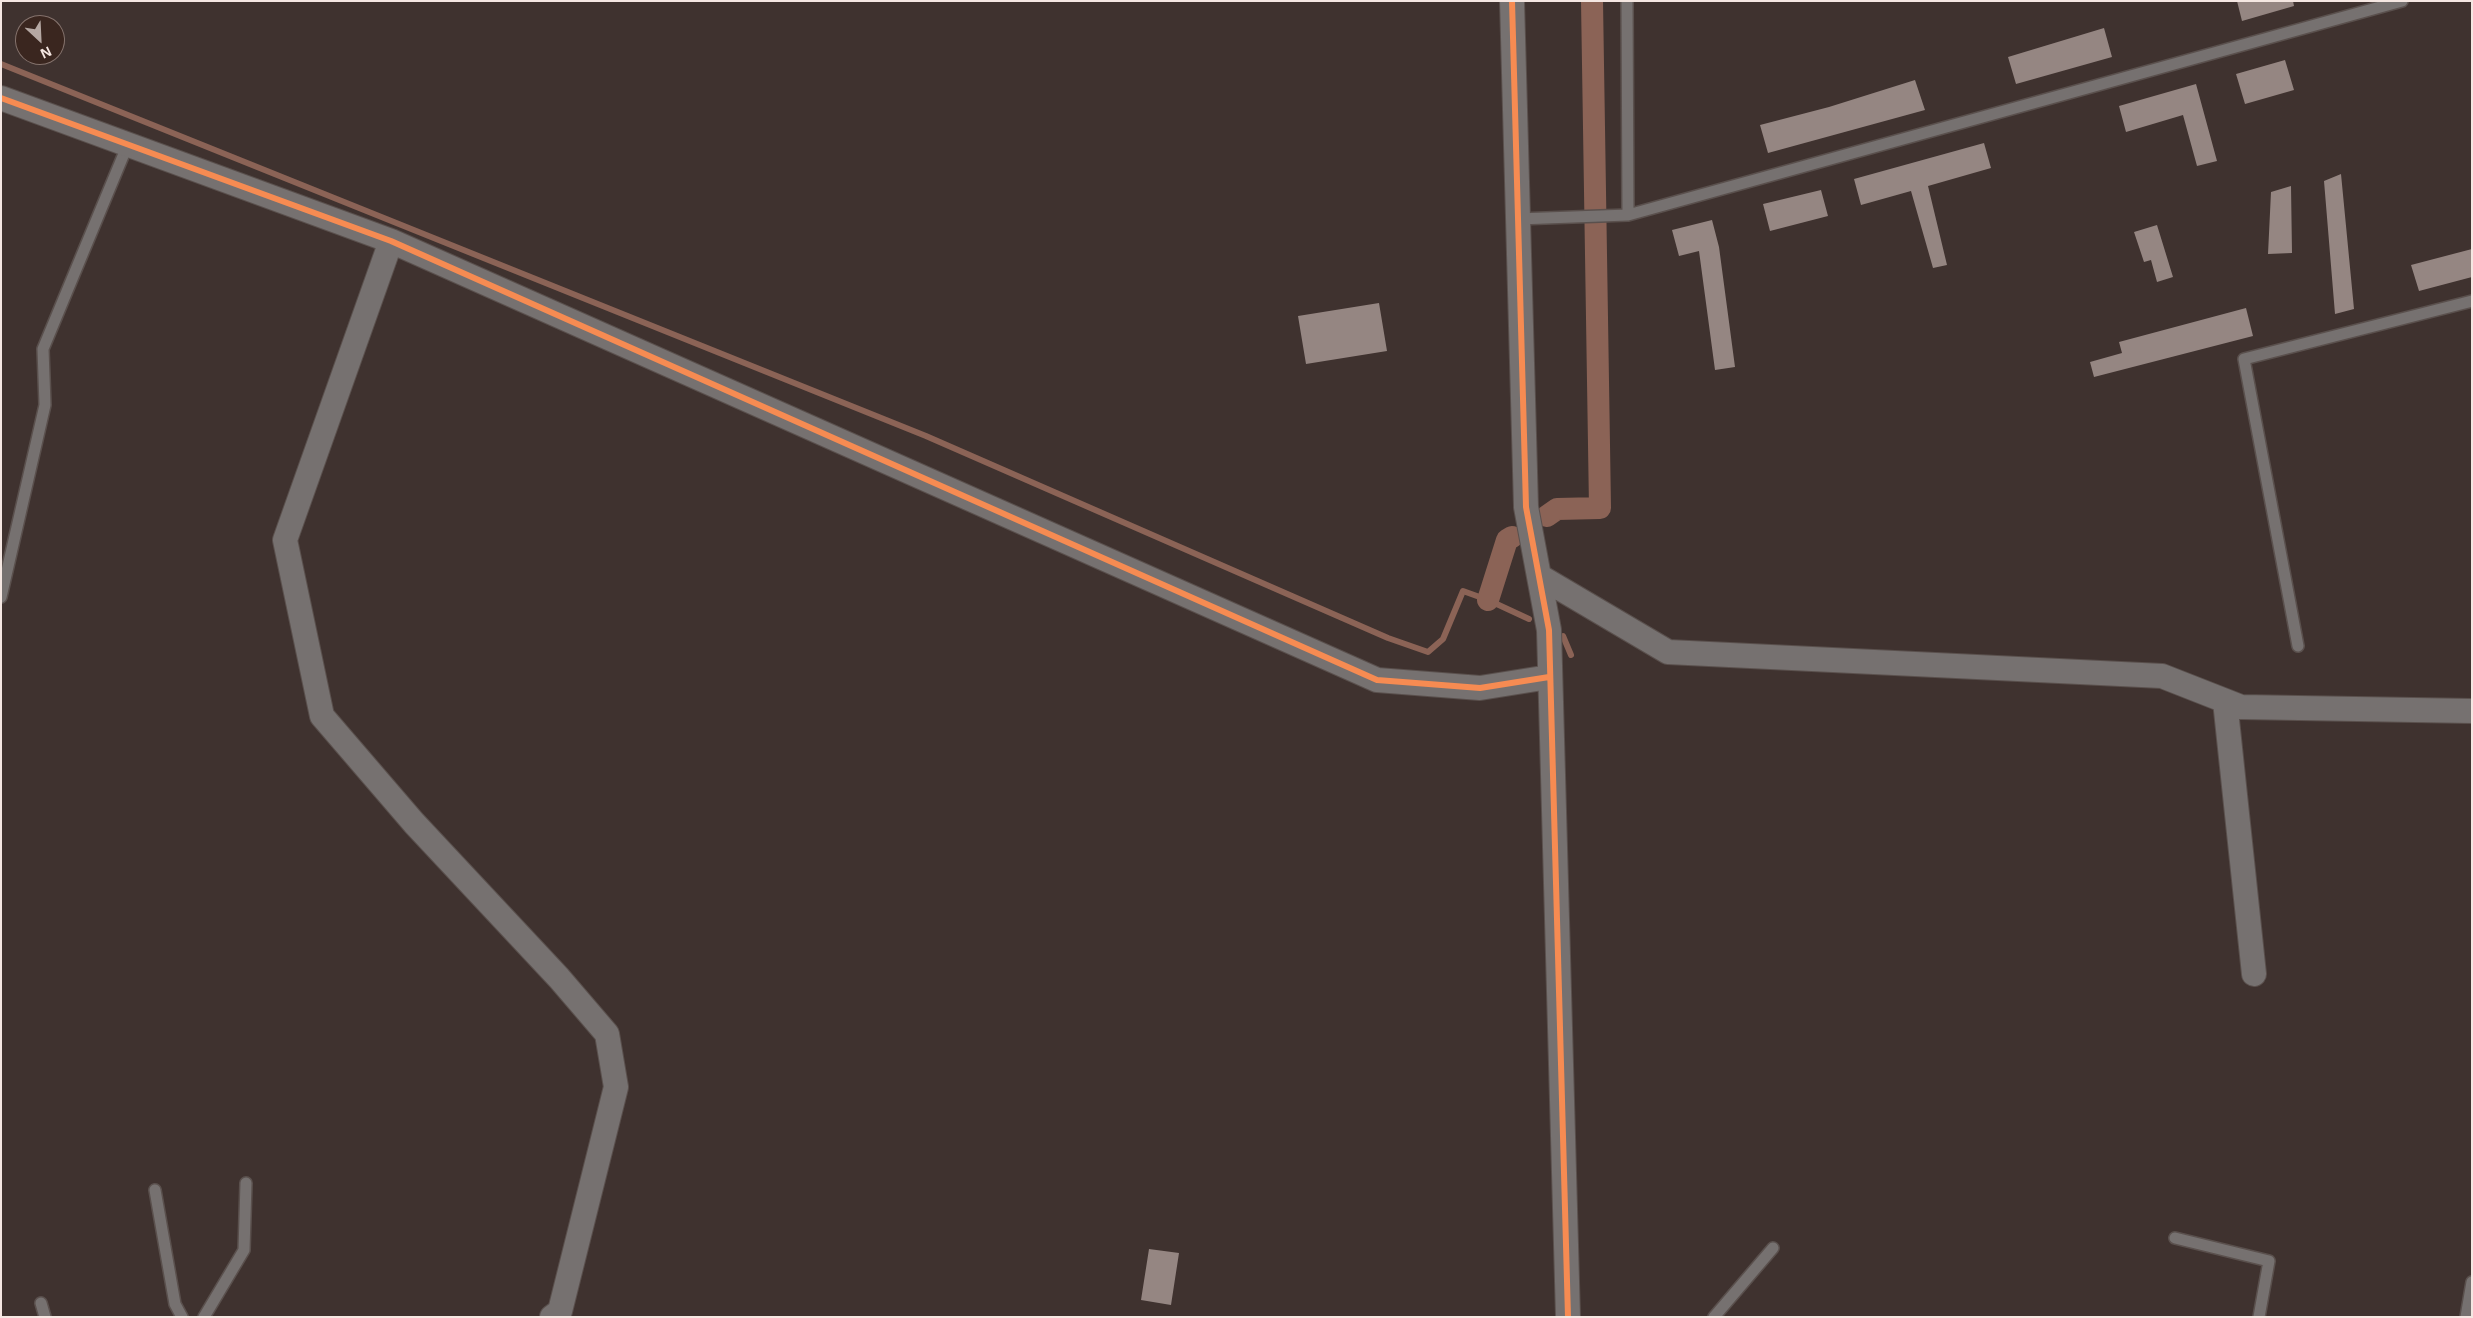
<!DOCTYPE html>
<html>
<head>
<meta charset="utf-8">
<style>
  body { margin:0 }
  #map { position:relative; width:2473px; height:1318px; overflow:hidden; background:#3f322f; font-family:Helvetica,sans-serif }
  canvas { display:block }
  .frame { position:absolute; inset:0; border:2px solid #f5e7e2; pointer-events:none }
  .north { position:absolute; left:15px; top:15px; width:50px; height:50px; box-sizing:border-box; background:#3a261f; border:1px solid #85736d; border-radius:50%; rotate:155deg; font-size:14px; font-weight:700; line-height:20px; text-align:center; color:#f5e7e2 }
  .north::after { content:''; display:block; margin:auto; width:18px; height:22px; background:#b5a8a3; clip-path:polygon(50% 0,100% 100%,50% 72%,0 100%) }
</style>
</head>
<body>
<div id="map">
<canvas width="2473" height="1318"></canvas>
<div class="frame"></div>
<div class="north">N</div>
</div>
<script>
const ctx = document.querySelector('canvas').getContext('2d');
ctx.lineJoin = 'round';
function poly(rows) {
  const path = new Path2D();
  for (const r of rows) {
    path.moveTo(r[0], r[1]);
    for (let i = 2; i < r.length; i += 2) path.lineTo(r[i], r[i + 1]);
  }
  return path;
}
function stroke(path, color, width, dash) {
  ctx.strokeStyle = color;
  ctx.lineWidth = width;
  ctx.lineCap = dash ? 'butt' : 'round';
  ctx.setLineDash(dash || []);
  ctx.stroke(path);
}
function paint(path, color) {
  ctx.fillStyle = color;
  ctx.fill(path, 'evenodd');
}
stroke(poly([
  [1,64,926,436,1388,638,1428,652,1443,639,1463,591,1488,600,1529,619],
  [1563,636,1571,655]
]), '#8b6356', 6);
stroke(poly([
  [1547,516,1557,509,1600,508,1592,1],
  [1488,600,1507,540,1512,537]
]), '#8b6356', 22);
paint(poly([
  [2237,1,2293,1,2294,6,2242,21],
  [2104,28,2112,57,2016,84,2008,57],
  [2285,60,2294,90,2245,104,2236,74],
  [1915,80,1925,110,1768,153,1760,125,1829,107],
  [2196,84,2217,161,2197,166,2183,115,2126,132,2119,106],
  [1984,143,1991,168,1928,186,1947,265,1933,268,1911,191,1861,205,1854,179],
  [2341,174,2354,309,2335,314,2324,181],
  [2291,186,2292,253,2268,254,2271,192],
  [1821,190,1828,216,1770,231,1763,204],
  [1712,220,1719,247,1735,367,1715,370,1699,251,1679,256,1672,230],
  [2157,225,2173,277,2157,282,2151,260,2144,262,2134,232],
  [2472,249,2472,277,2419,291,2411,265],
  [1379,303,1387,351,1306,364,1298,316],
  [2246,308,2253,336,2094,377,2090,362,2122,353,2119,342],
  [1149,1249,1179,1253,1171,1305,1141,1300]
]), '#958682');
const lane = poly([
  [1627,1,1628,215],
  [1518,219,1628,215,2402,1],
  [1,597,45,405,43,349,128,144],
  [2298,646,2244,359,2472,301],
  [155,1190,175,1304,182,1317],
  [2175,1238,2269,1261,2259,1317],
  [41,1303,45,1317],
  [204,1317,244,1250,246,1183],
  [1714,1317,1773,1248],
  [2466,1317,2472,1282]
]);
const street = poly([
  [1512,1,1526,507,1549,630,1568,1317],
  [1,98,391,241,1377,680,1480,688,1549,677],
  [391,241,285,540,322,716,414,823,559,978,607,1034,616,1087,560,1311,552,1317],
  [1539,576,1668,652,2162,676,2241,707,2472,711],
  [2225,701,2254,974]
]);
stroke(lane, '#5a504d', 14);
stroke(street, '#5a504d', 26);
stroke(lane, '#767170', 11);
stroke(street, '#767170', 24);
stroke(poly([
  [1512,1,1526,507,1549,630,1568,1317],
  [1,98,391,241,1377,680,1480,688,1549,677]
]), '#f68b52', 6);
</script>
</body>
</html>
